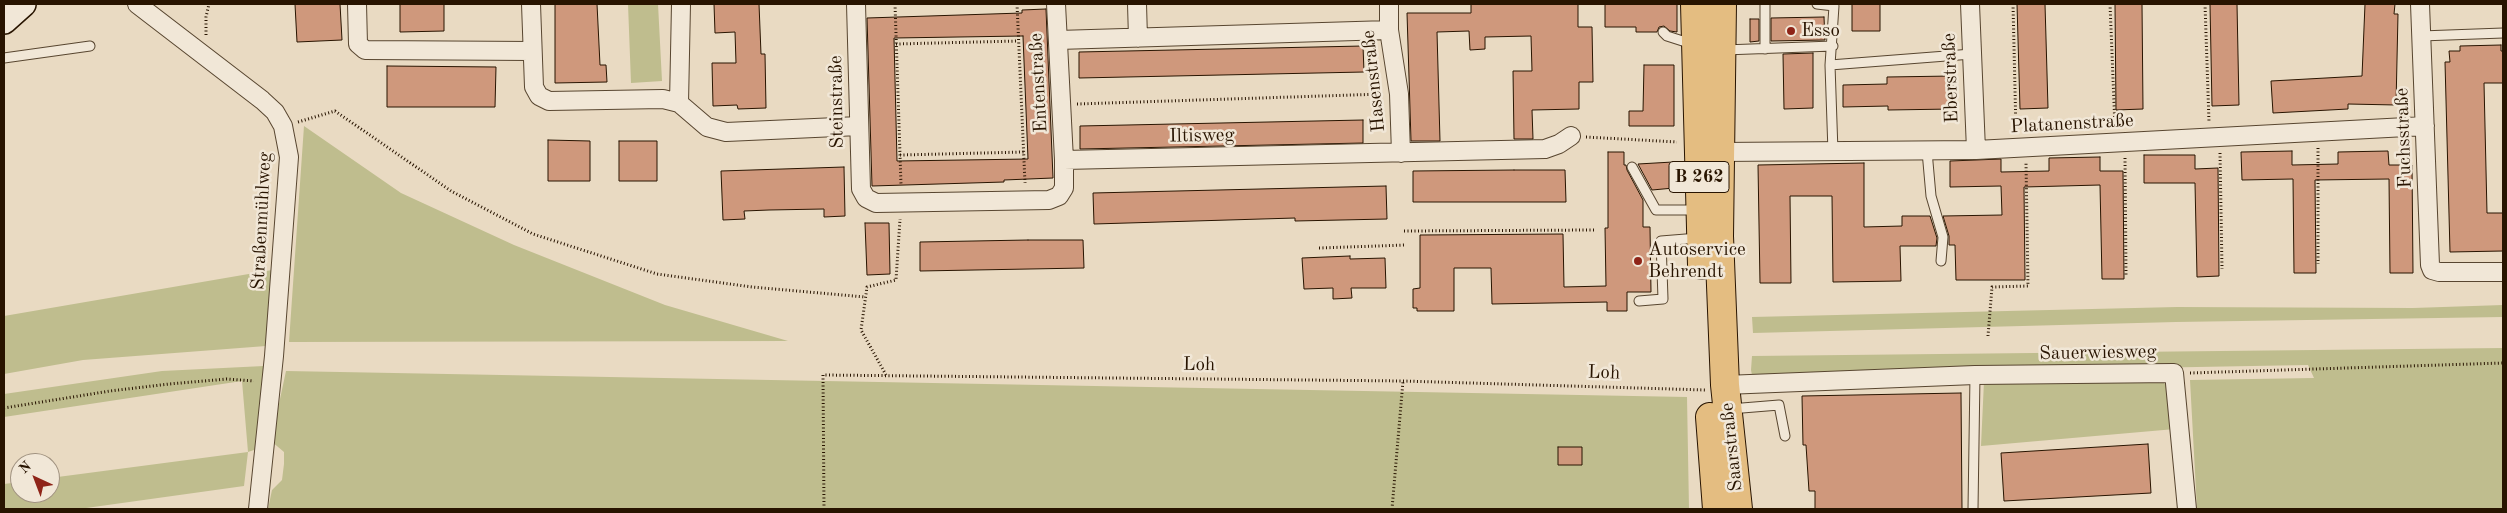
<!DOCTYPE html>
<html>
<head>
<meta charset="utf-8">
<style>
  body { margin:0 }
  #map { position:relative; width:2507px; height:513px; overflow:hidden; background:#e9dac2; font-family:"Old Standard TT",serif }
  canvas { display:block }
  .frame { position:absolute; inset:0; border:5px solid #281400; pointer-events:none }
  .north { position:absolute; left:10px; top:453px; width:50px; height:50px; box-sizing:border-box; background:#f1e7d7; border:1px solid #a19381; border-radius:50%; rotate:317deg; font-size:14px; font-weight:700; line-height:20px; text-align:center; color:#281400 }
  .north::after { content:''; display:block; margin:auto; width:18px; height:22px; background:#8f2418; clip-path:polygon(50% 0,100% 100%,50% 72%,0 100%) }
</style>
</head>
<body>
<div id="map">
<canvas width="2507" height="513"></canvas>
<div class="frame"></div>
<div class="north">N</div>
</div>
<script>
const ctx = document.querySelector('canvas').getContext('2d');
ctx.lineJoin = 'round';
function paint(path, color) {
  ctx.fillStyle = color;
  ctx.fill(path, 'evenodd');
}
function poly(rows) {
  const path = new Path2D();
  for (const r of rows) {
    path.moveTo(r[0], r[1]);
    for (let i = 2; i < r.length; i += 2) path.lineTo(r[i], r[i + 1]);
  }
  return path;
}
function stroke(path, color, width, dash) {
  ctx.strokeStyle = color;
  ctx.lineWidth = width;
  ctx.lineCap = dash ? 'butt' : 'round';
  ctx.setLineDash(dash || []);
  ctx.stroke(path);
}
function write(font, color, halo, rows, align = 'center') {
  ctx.font = font + ' "Old Standard TT",serif';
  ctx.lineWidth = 5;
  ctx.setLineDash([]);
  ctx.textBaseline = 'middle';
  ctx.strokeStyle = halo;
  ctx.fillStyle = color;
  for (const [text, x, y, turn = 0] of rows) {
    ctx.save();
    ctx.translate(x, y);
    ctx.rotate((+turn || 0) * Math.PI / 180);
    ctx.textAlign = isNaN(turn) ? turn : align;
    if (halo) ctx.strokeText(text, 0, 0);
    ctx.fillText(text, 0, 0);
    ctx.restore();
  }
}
paint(poly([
  [628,4,658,4,662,81,631,83],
  [304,126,401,193,514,245,665,305,788,341,289,342],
  [272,270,266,346,83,360,4,374,4,316],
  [2503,305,2503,317,2176,322,1753,333,1752,317,2177,307,2413,308],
  [2503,348,2503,509,2197,509,2190,380,2314,378,2308,365,1752,375,1751,370,1752,356],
  [264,366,259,444,254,450,248,452,244,486,79,509,4,509,4,484,20,482,20,493,50,493,50,478,248,452,242,381,4,417,4,394,162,371],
  [286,371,1687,397,1689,509,268,509,272,490,282,480,284,464,284,452,271,441],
  [1984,381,2162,381,2168,387,2175,429,1981,446]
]), '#bfbd8e');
const building = poly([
  [295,4,340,4,342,40,297,42,295,4],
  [400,4,444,4,444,31,400,32,400,4],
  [555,4,597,4,600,65,606,65,607,82,555,83,555,4],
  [714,4,759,4,761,54,765,54,766,108,738,109,737,105,713,106,712,63,736,63,735,32,715,33,714,4],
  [1471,4,1578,4,1578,27,1592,27,1593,82,1579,82,1579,109,1532,110,1533,139,1514,139,1513,71,1532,71,1531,36,1485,37,1485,49,1470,50,1469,31,1437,32,1440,141,1411,141,1407,13,1471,13,1471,4],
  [1605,4,1677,4,1677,32,1670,31,1664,26,1659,27,1657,32,1636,32,1636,27,1605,27,1605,4],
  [1852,4,1880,4,1880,31,1852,31,1852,4],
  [2017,4,2045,4,2048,108,2020,109,2017,4],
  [2115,4,2142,4,2143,109,2116,110,2115,4],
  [2210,4,2237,4,2239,105,2212,106,2210,4],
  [2365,4,2395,4,2394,14,2398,14,2396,105,2348,104,2348,109,2273,113,2271,81,2362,76,2365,4],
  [1046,9,1053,178,1004,180,1004,182,872,186,867,18,1022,13,1022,10,1046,9],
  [1023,36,1028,159,897,161,894,38,1023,36],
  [1824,17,1825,40,1771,41,1771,18,1824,17],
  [1750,19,1759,19,1759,41,1750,42,1750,19],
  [2501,45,2501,51,2503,51,2503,83,2484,83,2487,213,2503,213,2503,251,2450,252,2445,62,2450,62,2449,51,2460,51,2460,46,2501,45],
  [1363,46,1364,72,1079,78,1079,52,1363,46],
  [1813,53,1813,108,1784,109,1783,54,1813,53],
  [1644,65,1674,65,1674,126,1629,126,1629,111,1643,111,1644,65],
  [387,66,496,67,495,107,387,107,387,66],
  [1953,76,1953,109,1888,110,1888,106,1843,107,1843,85,1887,84,1887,77,1953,76],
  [1363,120,1363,143,1080,149,1080,126,1363,120],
  [548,140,590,141,590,181,548,181,548,140],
  [619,141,657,141,657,181,619,181,619,141],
  [2292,151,2292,165,2338,164,2338,152,2388,151,2389,165,2412,165,2413,273,2390,273,2389,179,2315,180,2316,273,2294,273,2293,179,2242,180,2241,152,2292,151],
  [1608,152,1624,152,1624,165,1626,165,1627,170,1643,200,1643,227,1650,227,1651,292,1627,292,1627,311,1607,311,1607,302,1492,304,1491,268,1454,268,1454,311,1417,311,1417,308,1413,308,1413,289,1420,288,1420,235,1563,234,1564,287,1606,286,1605,228,1608,228,1608,152],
  [2144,155,2195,155,2195,169,2218,168,2219,276,2197,277,2195,183,2144,183,2144,155],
  [2100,157,2100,171,2123,171,2124,279,2102,279,2100,185,2024,187,2025,280,1956,280,1955,245,1949,245,1949,236,1943,216,2002,215,2001,186,1950,187,1950,161,2001,159,2001,172,2049,171,2049,158,2100,157],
  [1673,162,1674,188,1652,190,1638,164,1673,162],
  [1864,163,1864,227,1902,226,1902,216,1930,216,1937,238,1936,246,1900,246,1901,281,1833,282,1832,196,1790,196,1791,283,1760,283,1758,165,1864,163],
  [844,167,845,216,824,217,824,209,769,210,744,211,745,219,723,220,721,171,844,167],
  [1514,170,1565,170,1566,202,1413,202,1413,171,1514,170],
  [1386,186,1387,219,1295,221,1295,218,1094,224,1093,193,1386,186],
  [865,223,889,223,890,274,867,275,865,223],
  [1028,240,1083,240,1084,268,920,271,920,242,1028,240],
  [1350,256,1350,259,1385,258,1386,288,1351,288,1352,298,1333,299,1333,288,1304,289,1302,258,1350,256],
  [1961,393,1962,509,1815,509,1815,491,1809,491,1806,445,1803,445,1802,396,1961,393],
  [2148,444,2151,493,2004,501,2001,453,2148,444],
  [1558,447,1582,447,1582,465,1558,465,1558,447]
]);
paint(building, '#cf987c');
stroke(building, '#281400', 1);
const lane = poly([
  [1765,4,1765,49],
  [1817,4,1834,6,1830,65,1833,152],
  [1663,32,1667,36,1692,44],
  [2421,36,2503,33],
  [1724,50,1833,46],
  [4,58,90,46],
  [1830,65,1972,54],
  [1927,151,1931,196,1943,237,1941,261],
  [1632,167,1656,210,1697,210],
  [1639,301,1663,299,1661,241,1698,238],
  [1730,409,1779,405,1785,436],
  [1973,509,1975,375]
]);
const street = poly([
  [137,4,262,100,275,112,283,126,289,157,274,356,258,509],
  [357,4,358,44,365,50,532,51],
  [531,4,534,87,539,96,549,101,663,99,679,103,707,127,726,132,859,126],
  [856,4,861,189,866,198,876,203,1049,200,1059,196,1064,188,1064,160,1056,4],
  [1137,4,1138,38],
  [1389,4,1389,30,1399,94,1401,153],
  [1970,4,1976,150],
  [2420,4,2430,265,2432,270,2439,272,2503,272],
  [1058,40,1389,30],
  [679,103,681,4],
  [1720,152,1976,150,2425,126],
  [1064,160,1545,149,1559,144,1571,136],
  [1725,385,1975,375,2174,373,2187,509]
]);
const secondary = poly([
  [4,21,23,4]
]);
const primary = poly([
  [1695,4,1702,265],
  [1722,4,1719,236,1725,385,1738,509],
  [1710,417,1717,509]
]);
stroke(lane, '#584630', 11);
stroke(street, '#584630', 20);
stroke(secondary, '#281400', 28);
stroke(primary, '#281400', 30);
stroke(poly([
  [895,4,901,185],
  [1017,4,1025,183],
  [2013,4,2016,132],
  [2110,4,2115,127],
  [2205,4,2209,122],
  [206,35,206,17,209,4],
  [896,44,1018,41],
  [1077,104,1383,94],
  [298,122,335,111,451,191,533,234,657,274,752,287,865,297],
  [1586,137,1677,142],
  [2318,148,2318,264],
  [2220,153,2222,269],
  [900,155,1024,152],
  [2125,158,2126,275],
  [1404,231,1594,230],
  [1319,248,1405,245],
  [1988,336,1992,287,2028,286,2026,163],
  [2190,373,2503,363],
  [886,375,861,330,867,287,896,280,900,219],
  [4,408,110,391,169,384,227,379,254,381],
  [824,509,823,375,1403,381,1705,390],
  [1392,509,1403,381]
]), '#281400', 3, [1, 2.5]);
stroke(lane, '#f1e7d7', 9);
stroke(street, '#f1e7d7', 18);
stroke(secondary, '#f1e7d7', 25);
stroke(primary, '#e4bd81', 28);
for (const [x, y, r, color] of [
  [1791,31,5,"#8f2418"],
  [1638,261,5,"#8f2418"]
]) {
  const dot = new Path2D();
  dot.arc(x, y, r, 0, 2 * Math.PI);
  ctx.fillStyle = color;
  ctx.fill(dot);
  stroke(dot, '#f1e7d7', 2);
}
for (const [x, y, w] of [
  [1699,177,60]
]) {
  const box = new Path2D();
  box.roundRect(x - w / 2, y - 15.5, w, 31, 4);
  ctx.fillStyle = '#f1e7d7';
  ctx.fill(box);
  stroke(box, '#281400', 1);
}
write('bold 18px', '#281400', null, [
  ["B 262",1699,177]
]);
write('19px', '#281400', '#f1e7d7', [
  ["Esso",1801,31],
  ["Autoservice",1648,250],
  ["Behrendt",1648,272]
], 'left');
write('19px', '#281400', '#f1e7d7', [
  ["Eberstraße",1951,78,-92],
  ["Hasenstraße",1374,81,-96],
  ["Entenstraße",1039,83,-93],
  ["Steinstraße",837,102,-91],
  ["Platanenstraße",2072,124,-3],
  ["Iltisweg",1202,136,-1],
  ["Fuchsstraße",2404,138,-92],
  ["Straßenmühlweg",262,221,-87],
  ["Sauerwiesweg",2098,353,-1],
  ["Loh",1199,365,1],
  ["Loh",1604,373,2],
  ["Saarstraße",1732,447,-96]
]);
</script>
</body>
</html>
